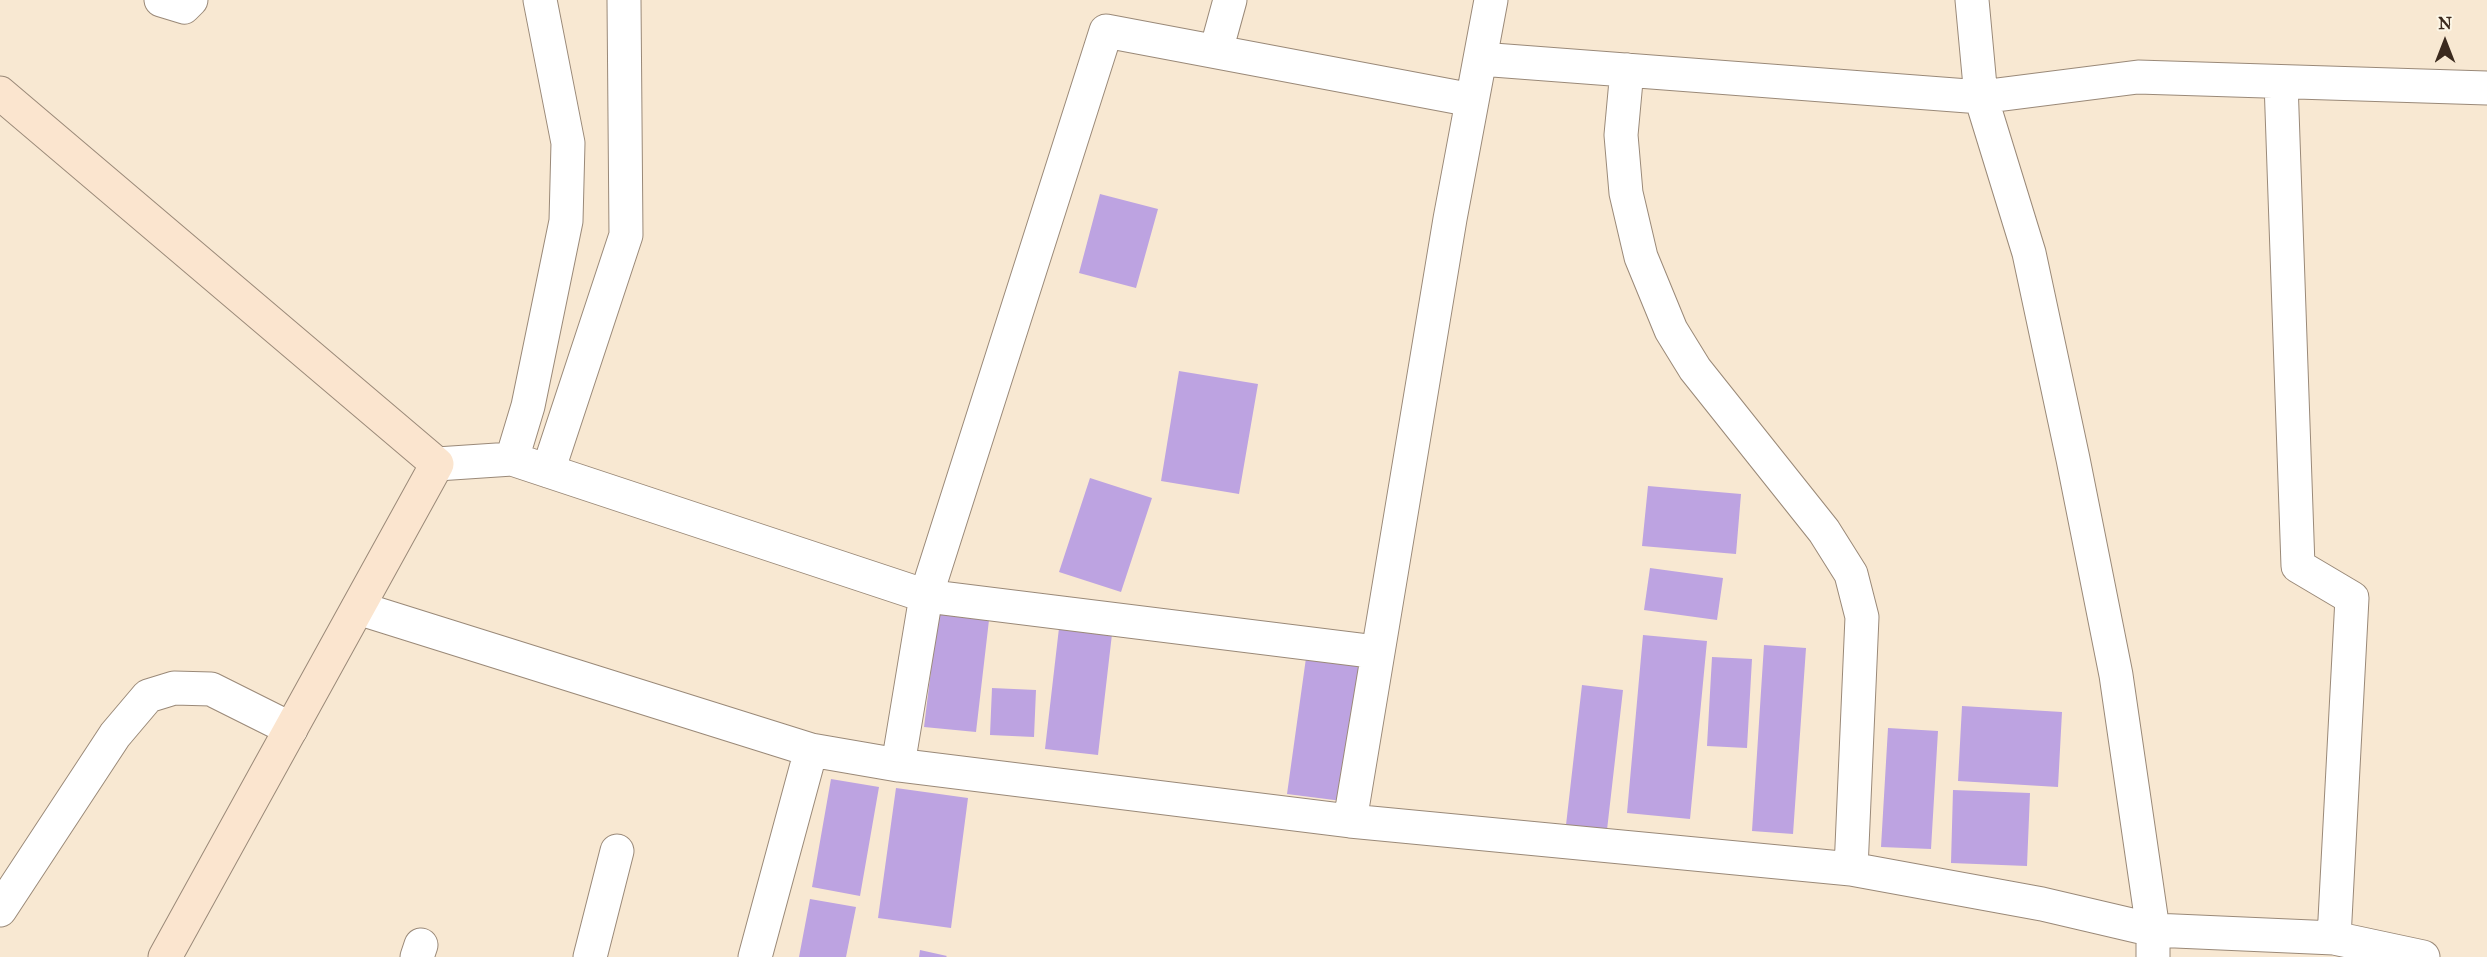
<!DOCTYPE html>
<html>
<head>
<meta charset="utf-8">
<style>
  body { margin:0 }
  #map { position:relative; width:2487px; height:957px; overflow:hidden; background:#f8e8d2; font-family:"IM FELL Great Primer",serif }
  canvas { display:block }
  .north { position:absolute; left:2415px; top:12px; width:60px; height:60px; -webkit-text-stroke:4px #fcf5e5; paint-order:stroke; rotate:0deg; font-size:16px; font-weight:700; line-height:24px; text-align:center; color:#3b2a1e }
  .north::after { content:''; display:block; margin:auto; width:21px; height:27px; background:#3b2a1e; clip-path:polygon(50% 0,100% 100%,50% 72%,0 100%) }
</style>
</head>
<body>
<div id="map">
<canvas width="2487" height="957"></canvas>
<div class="north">N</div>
</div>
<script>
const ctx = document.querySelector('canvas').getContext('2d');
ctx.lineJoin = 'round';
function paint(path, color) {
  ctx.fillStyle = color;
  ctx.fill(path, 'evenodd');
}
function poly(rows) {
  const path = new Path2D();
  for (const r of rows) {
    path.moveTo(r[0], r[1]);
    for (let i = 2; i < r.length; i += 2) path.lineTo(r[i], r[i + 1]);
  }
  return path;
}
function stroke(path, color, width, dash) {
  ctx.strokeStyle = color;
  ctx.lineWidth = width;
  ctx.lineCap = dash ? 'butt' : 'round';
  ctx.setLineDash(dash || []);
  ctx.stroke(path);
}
paint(poly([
  [1100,194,1158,209,1136,288,1079,273],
  [1179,371,1258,384,1239,494,1161,481],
  [1090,478,1152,498,1121,592,1059,572],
  [1648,486,1741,494,1736,554,1642,546],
  [1650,568,1723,578,1717,620,1644,610],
  [938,613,989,620,976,732,924,727],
  [1059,628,1112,634,1098,755,1045,749],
  [1643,635,1707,641,1690,819,1627,813],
  [1764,645,1806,648,1793,834,1752,831],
  [1712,657,1752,659,1747,748,1707,746],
  [1306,658,1361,666,1342,801,1287,794],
  [1582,685,1623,690,1607,830,1566,825],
  [992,688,1036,690,1034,737,990,735],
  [1962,706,2062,712,2058,787,1958,781],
  [1888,728,1938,731,1931,849,1881,847],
  [831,779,879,787,860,896,812,887],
  [896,788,968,798,951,928,878,918],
  [1953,790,2030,793,2027,866,1951,863],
  [810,899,856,907,846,957,799,957],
  [920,950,947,956,946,957,919,957]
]), '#bda3e1');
const street = poly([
  [161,0,184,7,191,0],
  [1972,0,1981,97,2029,253,2073,459,2116,675,2153,930,2153,957],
  [1216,51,1230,0],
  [1480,59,1981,97,2138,77,2487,88],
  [1627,70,1621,135,1626,193,1641,257,1671,330,1695,369,1824,531,1851,574,1862,617,1851,869],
  [2281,82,2298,566,2352,598,2334,938],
  [512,459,926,596,1377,652],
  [437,464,512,459,528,406,566,221,568,143,540,0],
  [548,471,626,235,624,0],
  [358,608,811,750],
  [898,765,926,596,1106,31,1472,100],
  [1350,821,1450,219,1491,0],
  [0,910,115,735,148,696,174,688,211,689,291,729],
  [417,957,421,945],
  [590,957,617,851],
  [755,957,811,750,898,765,1350,821,1851,869,2042,904,2153,930,2334,938,2423,957]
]);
const secondary = poly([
  [0,93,437,464,165,957]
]);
stroke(street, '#9a8978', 35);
stroke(secondary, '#9a8978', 35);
stroke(street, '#fff', 33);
stroke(secondary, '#fbe5cf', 33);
</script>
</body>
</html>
